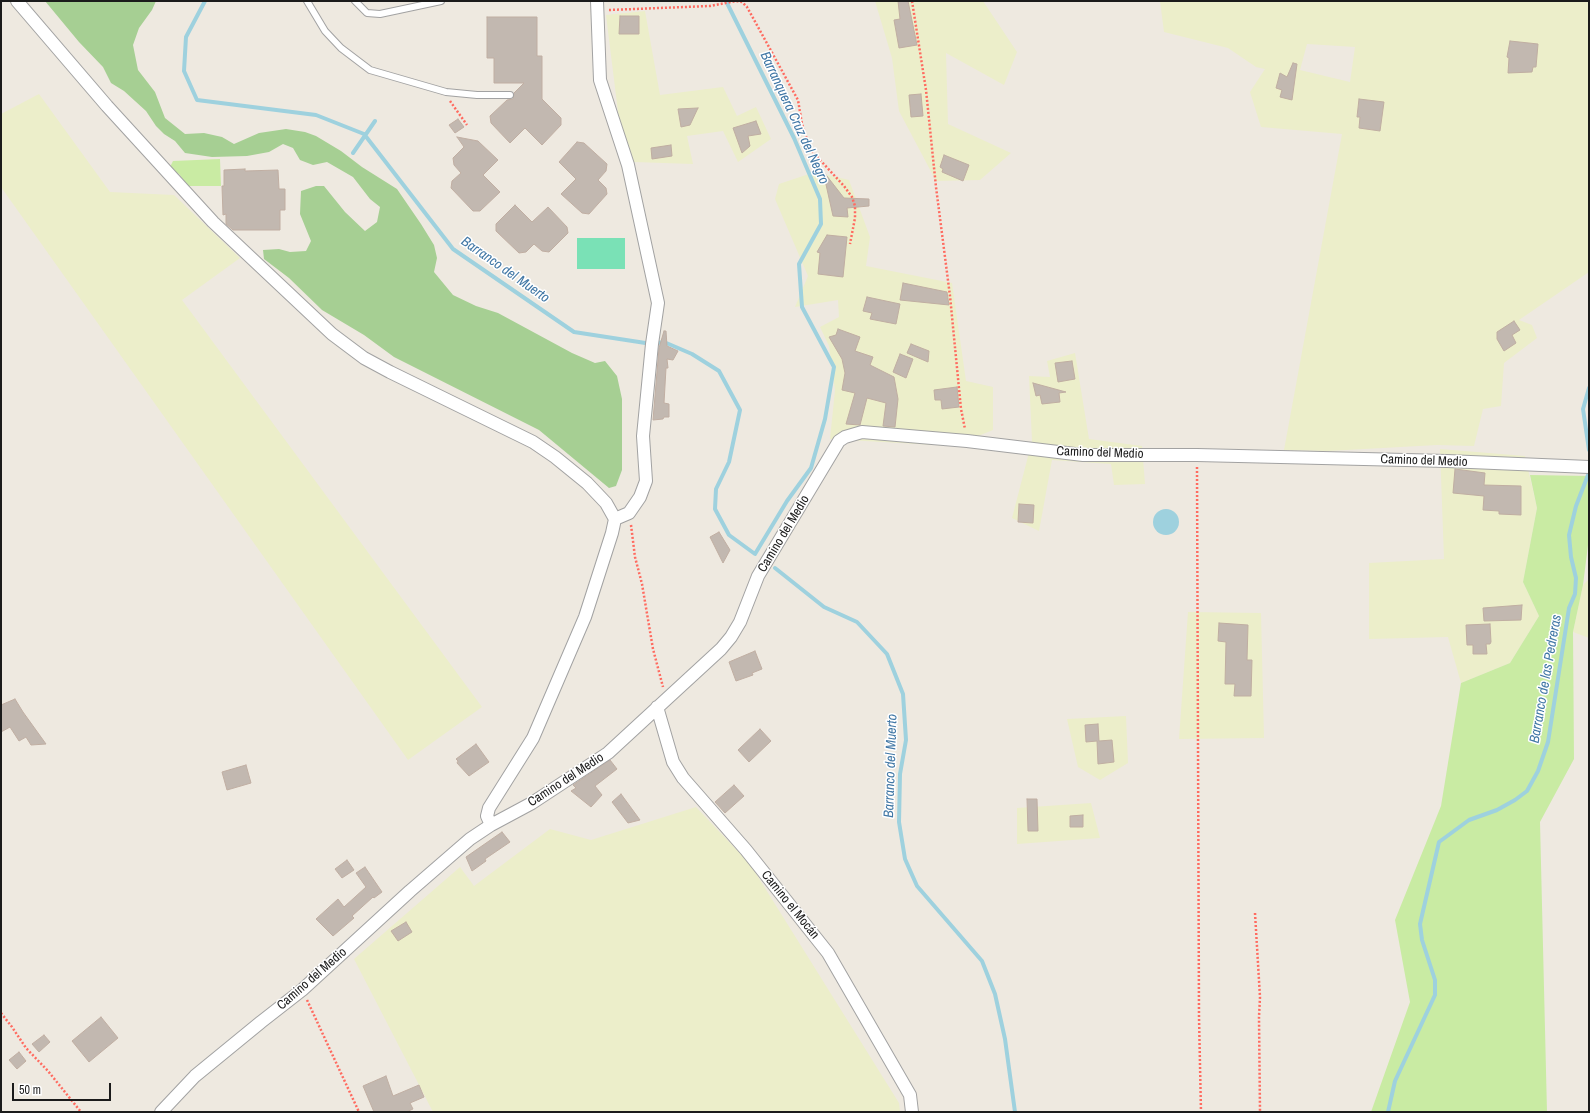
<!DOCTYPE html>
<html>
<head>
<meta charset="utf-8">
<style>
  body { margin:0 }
  #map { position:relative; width:1590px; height:1113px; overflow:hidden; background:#eee9e0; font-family:"Archivo Narrow",sans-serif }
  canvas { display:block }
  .frame { position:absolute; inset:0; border:2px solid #1b1b1b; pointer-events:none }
  .scale { position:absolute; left:12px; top:1083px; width:99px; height:18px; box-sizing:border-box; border:2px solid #1b1b1b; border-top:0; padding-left:5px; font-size:12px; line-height:14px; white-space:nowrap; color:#1b1b1b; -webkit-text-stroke:3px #fff; paint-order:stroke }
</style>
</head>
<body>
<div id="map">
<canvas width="1590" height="1113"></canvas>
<div class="frame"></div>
<div class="scale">50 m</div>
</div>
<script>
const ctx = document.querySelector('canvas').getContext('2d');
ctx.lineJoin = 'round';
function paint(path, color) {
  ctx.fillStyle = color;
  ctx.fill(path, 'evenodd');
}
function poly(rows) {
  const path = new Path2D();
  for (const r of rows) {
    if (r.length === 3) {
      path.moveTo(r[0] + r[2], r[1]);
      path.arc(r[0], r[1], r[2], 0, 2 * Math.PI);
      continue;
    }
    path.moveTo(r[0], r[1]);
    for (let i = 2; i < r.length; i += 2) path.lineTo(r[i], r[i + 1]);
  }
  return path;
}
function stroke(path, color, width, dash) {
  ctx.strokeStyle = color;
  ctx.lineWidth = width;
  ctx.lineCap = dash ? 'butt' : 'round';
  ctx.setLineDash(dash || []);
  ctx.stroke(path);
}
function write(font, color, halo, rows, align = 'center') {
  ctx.font = font + ' "Archivo Narrow",sans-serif';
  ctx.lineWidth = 3;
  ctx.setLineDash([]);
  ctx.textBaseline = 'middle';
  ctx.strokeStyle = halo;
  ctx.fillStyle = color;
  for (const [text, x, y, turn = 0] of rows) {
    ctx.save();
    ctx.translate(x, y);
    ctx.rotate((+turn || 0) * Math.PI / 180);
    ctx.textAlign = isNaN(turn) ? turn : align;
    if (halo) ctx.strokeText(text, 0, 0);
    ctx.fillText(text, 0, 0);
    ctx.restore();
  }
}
paint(poly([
  [875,1,983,1,1017,52,1004,85,946,53,948,124,1011,153,980,180,936,181,899,111,892,58],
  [1160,1,1589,1,1589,272,1519,320,1532,325,1537,338,1504,363,1501,406,1483,409,1474,446,1437,445,1328,451,1284,450,1342,134,1261,127,1250,92,1265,69,1256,67,1228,48,1164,32],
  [1307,44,1355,47,1350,82,1300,70],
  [645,11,660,95,723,87,737,116,756,107,771,139,738,162,723,131,687,136,693,164,634,162,619,120,606,15],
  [39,94,110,192,174,195,240,258,182,300,482,707,408,760,1,187,1,114],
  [815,172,849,180,870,237,866,266,952,283,966,381,993,387,993,430,953,446,830,439,835,390,829,346,820,327,839,317,838,300,795,307,808,276,775,199,779,184],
  [1075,353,1089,439,1142,446,1145,484,1114,485,1111,464,1052,460,1039,531,1012,518,1032,441,1029,376,1050,377,1047,361],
  [1440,449,1525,456,1537,508,1523,582,1539,616,1510,663,1461,683,1448,637,1369,639,1369,563,1444,559],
  [1589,579,1589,638,1573,632,1583,585],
  [1188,612,1261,613,1264,738,1179,739],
  [1126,716,1128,763,1100,780,1078,767,1067,719],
  [1091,803,1100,838,1017,844,1017,808],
  [696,807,750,864,899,1103,900,1112,433,1112,354,959,460,867,474,886,550,829,591,840]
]), '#eceeca');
paint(poly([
  [220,159,221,186,188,186,179,174,173,171,170,167,173,161],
  [1530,475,1589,476,1589,537,1583,585,1573,632,1574,759,1540,822,1547,1112,1371,1112,1410,1002,1395,920,1441,806,1461,683,1510,663,1539,616,1523,582,1537,508]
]), '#c9eba3');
paint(poly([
  [45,1,156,1,152,10,139,28,133,45,138,70,155,92,165,118,185,134,204,133,222,137,234,144,259,133,286,129,305,132,316,136,341,151,362,167,397,189,421,224,434,245,437,258,434,272,453,295,476,306,498,313,572,353,595,363,605,361,617,376,622,399,622,470,616,486,609,488,539,430,394,357,364,335,322,310,289,278,264,259,263,250,279,249,290,252,306,251,311,241,300,214,301,191,316,186,324,186,345,212,365,231,377,222,380,207,370,199,353,177,327,162,313,165,300,160,293,148,283,144,269,152,247,156,212,157,185,153,175,141,164,134,156,126,146,111,124,91,111,83,103,67,79,42]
]), '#a6cf93');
paint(poly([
  [577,238,625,238,625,269,577,269]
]), '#7ae1b6');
paint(poly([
  [1166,522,13]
]), '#9ed1de');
stroke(poly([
  [205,1,186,37,184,71,197,100,316,115,364,134,453,249,574,332,652,344,664,342,692,354,719,371,740,410,729,462,716,489,715,509,729,535,755,554,787,501,811,468,825,419,834,367,802,307,799,264,821,224,820,199,794,138,726,1],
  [353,153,375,121],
  [1589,388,1583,409,1589,450],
  [775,568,824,607,857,622,887,654,903,694,906,740,900,774,899,822,905,859,917,886,982,961,995,994,1005,1039,1015,1112],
  [1388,1112,1395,1081,1435,995,1435,980,1422,940,1420,924,1439,842,1469,820,1497,810,1515,800,1527,791,1538,771,1548,742,1569,608,1575,594,1576,578,1571,557,1569,535,1576,506,1588,475]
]), '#9ed1de', 4);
const building = poly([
  [898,1,908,1,917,45,899,48,894,20,900,19,898,1],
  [620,16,639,16,639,34,619,34,620,16],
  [487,17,537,17,537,56,542,56,542,99,561,118,561,125,542,145,525,128,510,143,491,123,490,116,507,100,513,99,514,93,524,83,494,83,494,58,487,58,487,17],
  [1510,41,1538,44,1536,67,1533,67,1532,72,1508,73,1509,58,1507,57,1510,41],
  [1293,63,1297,64,1292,100,1280,97,1282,90,1276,88,1280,73,1287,77,1293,63],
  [921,94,923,116,911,117,909,95,921,94],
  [1359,99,1384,102,1380,131,1359,128,1360,117,1357,117,1359,99],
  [698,108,690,125,681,127,678,109,698,108],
  [458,119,464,127,455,133,449,125,458,119],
  [756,121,761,134,748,136,750,146,742,153,733,128,756,121],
  [457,137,478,141,498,160,483,175,500,192,480,211,473,211,451,188,452,181,461,173,454,165,453,158,464,147,457,137],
  [577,142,584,143,607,164,606,171,598,180,606,188,607,194,589,214,582,213,561,194,576,179,559,162,577,142],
  [671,145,672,156,652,159,651,148,671,145],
  [944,155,969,165,963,181,942,172,943,169,940,167,944,155],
  [245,169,245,171,278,170,279,189,285,189,285,210,280,210,280,230,233,230,226,224,226,214,223,215,222,186,224,186,224,170,245,169],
  [823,171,844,198,869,199,869,206,847,208,848,217,833,216,823,171],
  [515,205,532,222,548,207,567,227,568,233,549,252,542,251,534,244,526,252,519,253,496,231,496,224,515,205],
  [827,235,847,237,843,277,818,274,820,253,817,252,827,235],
  [903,283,947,292,949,305,900,300,903,283],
  [867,297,900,304,896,324,870,319,872,313,863,311,867,297],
  [1514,321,1520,330,1512,335,1516,343,1504,351,1497,339,1497,332,1514,321],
  [838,329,860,337,855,351,873,357,870,365,894,377,898,399,895,427,883,426,886,403,867,398,860,425,846,424,855,393,842,390,845,373,842,359,829,337,836,335,838,329],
  [664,331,666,331,667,346,678,351,673,360,667,359,668,368,666,368,664,403,669,404,669,417,664,417,663,419,653,420,659,348,664,331],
  [911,344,929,351,928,362,907,353,911,344],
  [900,354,913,359,906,378,893,372,900,354],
  [1072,361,1075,379,1058,382,1055,363,1072,361],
  [1033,383,1066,392,1059,393,1060,402,1042,404,1040,395,1036,396,1033,383],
  [957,387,959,407,942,409,941,400,935,400,934,390,957,387],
  [1455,469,1485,473,1484,485,1521,486,1521,515,1499,514,1499,511,1483,510,1484,496,1453,493,1455,469],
  [1019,504,1034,505,1033,523,1018,522,1019,504],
  [719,532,730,550,723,563,710,537,719,532],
  [1522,605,1521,620,1484,621,1483,608,1522,605],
  [1219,623,1248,625,1247,660,1252,660,1251,696,1234,696,1235,684,1225,684,1226,642,1218,641,1219,623],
  [1490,624,1491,642,1490,644,1486,644,1487,654,1473,654,1473,645,1467,645,1466,625,1490,624],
  [755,651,762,669,752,673,753,675,736,681,729,662,755,651],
  [15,699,23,712,46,744,31,745,26,737,19,741,10,727,1,732,1,705,15,699],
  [1098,724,1099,741,1112,740,1114,762,1098,764,1097,741,1086,742,1085,725,1098,724],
  [760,729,771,741,749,762,738,750,760,729],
  [476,744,489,762,469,776,457,763,458,761,456,759,476,744],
  [610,760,617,769,595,786,602,795,591,807,571,791,576,788,573,785,610,760],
  [246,765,251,783,227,790,222,772,246,765],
  [734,785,744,796,725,813,715,802,734,785],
  [621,794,640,820,628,823,612,802,621,794],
  [1027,799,1037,799,1038,831,1028,831,1027,799],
  [1083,815,1083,827,1070,827,1070,816,1083,815],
  [502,832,510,842,485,859,486,861,472,871,466,857,502,832],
  [347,860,354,870,342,878,335,869,347,860],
  [365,867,382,892,374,898,373,897,352,916,354,918,333,936,316,919,338,899,344,907,366,887,356,873,365,867],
  [406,922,412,932,398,941,391,931,406,922],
  [101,1017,118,1038,89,1062,72,1041,101,1017],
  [44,1035,50,1042,39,1052,32,1044,44,1035],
  [19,1052,26,1061,17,1069,9,1060,19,1052],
  [386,1076,393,1096,419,1085,424,1097,410,1103,413,1109,406,1112,374,1112,363,1086,386,1076]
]);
paint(building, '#c2b8b0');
stroke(building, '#c0aea2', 1);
const service = poly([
  [307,1,325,31,341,48,370,70,446,92,477,95,510,95],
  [355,1,367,13,380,14,441,1]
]);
const minor = poly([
  [17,1,107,106,213,222,332,334,364,358,390,372,533,442,555,457,587,483,606,503,615,519,612,533,585,617,533,738,489,808,487,816,491,825],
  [597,1,600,80,628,165,658,303,652,344,643,436,646,481,640,497,629,513,615,519],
  [657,707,673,762,683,778,746,850,828,953,910,1095,912,1112],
  [161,1112,195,1076,261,1022,302,990,410,891,470,839,491,825,532,803,608,753,721,649,731,637,740,622,758,576,839,441,845,437,862,432,967,441,1083,455,1197,455,1447,461,1589,467]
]);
stroke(service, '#a2a2a2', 8);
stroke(minor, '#a2a2a2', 14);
stroke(poly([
  [912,1,926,90,936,187,950,296,961,409,965,429],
  [609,10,710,6,736,1,742,2,747,7,798,100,802,124,810,149,844,186,852,197,855,206,855,218,850,244],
  [450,101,467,125],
  [1197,467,1199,1017,1201,1112],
  [631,525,635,557,642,584,653,649,663,687],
  [1255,913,1260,997,1259,1017,1260,1112],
  [307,1000,359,1112],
  [1,1013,12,1027,26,1048,48,1071,81,1112]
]), '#ff6b60', 2.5, [2, 2]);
stroke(service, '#fff', 6);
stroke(minor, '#fff', 12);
write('13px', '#1b1b1b', '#fff', [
  ["Camino del Medio",1100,453,2],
  ["Camino del Medio",1424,461,2],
  ["Camino del Medio",784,534,-59],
  ["Camino del Medio",566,780,-33],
  ["Camino el Mocán",790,905,51],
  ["Camino del Medio",312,979,-41]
]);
write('italic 14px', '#4278a6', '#fff', [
  ["Barranquera Cruz del Negro",794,118,65],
  ["Barranco del Muerto",505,270,35],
  ["Barranco de las Pedreras",1546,679,-80],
  ["Barranco del Muerto",891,766,-88]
]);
</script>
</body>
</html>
